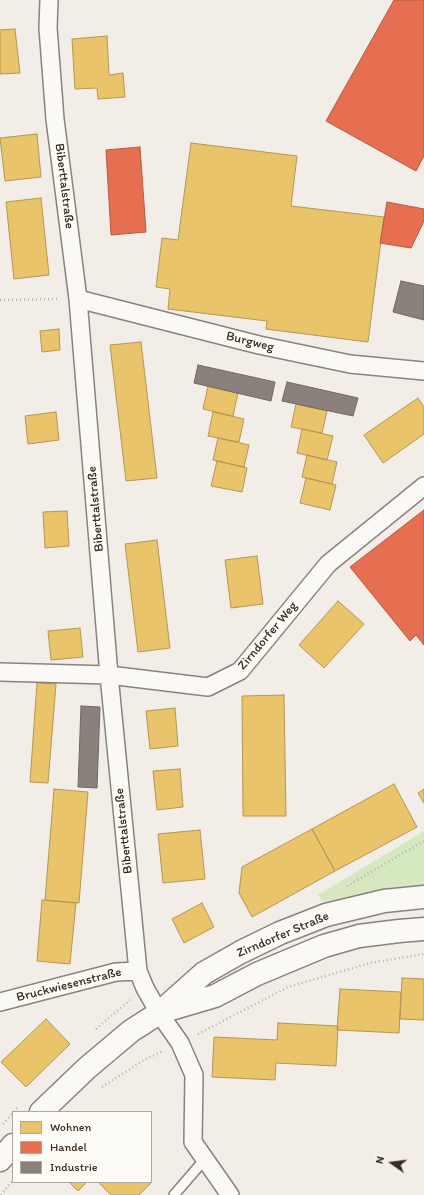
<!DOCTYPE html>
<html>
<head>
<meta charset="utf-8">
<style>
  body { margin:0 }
  #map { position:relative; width:424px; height:1195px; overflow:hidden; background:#f2ede7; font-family:Itim,sans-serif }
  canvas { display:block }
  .legend { position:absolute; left:12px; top:1111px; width:140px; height:72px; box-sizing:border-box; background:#fdfcf7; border:1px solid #afa8a0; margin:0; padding:5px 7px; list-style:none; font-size:12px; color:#3b2a1e }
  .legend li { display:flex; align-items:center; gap:8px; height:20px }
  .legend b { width:20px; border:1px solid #afa8a0 }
  .north { position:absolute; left:372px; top:1143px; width:40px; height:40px; -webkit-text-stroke:3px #fdfcf7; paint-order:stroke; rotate:284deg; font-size:11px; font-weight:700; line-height:16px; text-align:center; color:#3b2a1e }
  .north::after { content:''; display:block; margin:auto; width:14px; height:18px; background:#3b2a1e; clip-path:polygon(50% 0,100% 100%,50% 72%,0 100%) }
</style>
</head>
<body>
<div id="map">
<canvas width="424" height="1195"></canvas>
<ul class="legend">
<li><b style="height:11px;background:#e9c46a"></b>Wohnen</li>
<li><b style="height:11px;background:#e76f51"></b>Handel</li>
<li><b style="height:11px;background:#8a817c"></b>Industrie</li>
</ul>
<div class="north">N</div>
</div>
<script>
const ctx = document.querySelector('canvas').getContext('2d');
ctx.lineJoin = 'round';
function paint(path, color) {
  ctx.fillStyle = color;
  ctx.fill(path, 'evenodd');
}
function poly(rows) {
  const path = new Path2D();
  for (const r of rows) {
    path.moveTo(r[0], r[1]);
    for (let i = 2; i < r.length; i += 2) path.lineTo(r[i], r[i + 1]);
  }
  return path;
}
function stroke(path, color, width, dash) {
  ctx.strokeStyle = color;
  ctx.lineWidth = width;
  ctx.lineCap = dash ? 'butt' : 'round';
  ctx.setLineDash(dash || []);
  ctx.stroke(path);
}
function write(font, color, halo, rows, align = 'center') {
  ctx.font = font + ' Itim,sans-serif';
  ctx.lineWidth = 4;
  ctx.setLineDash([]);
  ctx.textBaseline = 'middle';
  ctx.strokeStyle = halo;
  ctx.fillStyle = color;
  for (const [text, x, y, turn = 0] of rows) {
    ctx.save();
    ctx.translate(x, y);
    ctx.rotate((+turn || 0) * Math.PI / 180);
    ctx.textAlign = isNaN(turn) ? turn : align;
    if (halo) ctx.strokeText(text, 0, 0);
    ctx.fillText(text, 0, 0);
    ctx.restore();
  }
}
paint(poly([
  [424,831,424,886,325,905,318,895]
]), '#d5e8bf');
const homes = poly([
  [15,29,20,73,0,74,0,30,15,29],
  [107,36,109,75,123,73,125,97,98,99,97,88,75,89,72,39,107,36],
  [37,134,41,177,5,181,0,138,37,134],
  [191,143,297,156,291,206,384,217,368,342,266,329,267,321,168,309,170,289,156,287,162,238,178,240,191,143],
  [41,198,49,275,14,279,6,202,41,198],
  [59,329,60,350,42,352,40,331,59,329],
  [141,342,157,478,126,481,110,345,141,342],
  [208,386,238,393,233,416,203,409,208,386],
  [418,398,424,407,424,434,383,463,364,435,418,398],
  [296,404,327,411,322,433,291,427,296,404],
  [56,412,59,440,28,444,25,416,56,412],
  [213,412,244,419,239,442,208,436,213,412],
  [302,429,333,436,327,460,297,453,302,429],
  [218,438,249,445,244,467,213,460,218,438],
  [307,455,337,462,332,484,302,477,307,455],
  [217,461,247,468,242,492,211,486,217,461],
  [306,478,336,485,330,510,300,503,306,478],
  [67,511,69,546,45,548,43,512,67,511],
  [157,540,170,648,138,652,125,544,157,540],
  [257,556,263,604,231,608,225,560,257,556],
  [338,601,364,624,324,668,299,645,338,601],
  [80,628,83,657,51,660,48,631,80,628],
  [37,683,56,684,48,783,30,782,37,683],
  [284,695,286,816,243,816,242,696,284,695],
  [175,708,178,746,150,749,146,711,175,708],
  [180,769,183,807,157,810,153,771,180,769],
  [394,784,417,827,335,871,312,829,394,784],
  [54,789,88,792,79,903,45,900,54,789],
  [424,789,424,803,418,793,424,789],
  [312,829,335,871,252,917,239,893,242,867,312,829],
  [200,830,205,879,163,883,158,834,200,830],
  [42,900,76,903,70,964,37,961,42,900],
  [202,903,214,927,184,943,172,919,202,903],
  [402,978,424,979,424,1020,400,1019,402,978],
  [340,989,401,992,399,1033,337,1030,340,989],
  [46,1019,70,1044,26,1087,1,1062,46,1019],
  [278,1023,338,1026,336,1066,276,1063,275,1080,212,1077,214,1037,277,1040,278,1023],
  [69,1182,87,1182,78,1191,69,1182],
  [98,1182,152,1182,139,1195,111,1195,98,1182]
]);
paint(homes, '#e9c46a');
stroke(homes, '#b59653', 1);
const shops = poly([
  [394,0,424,0,424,156,416,171,326,121,394,0],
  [140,147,146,232,111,235,106,150,140,147],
  [387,202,424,209,424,221,411,248,380,243,387,202],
  [424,510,424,645,416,635,410,641,350,567,424,510]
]);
paint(shops, '#e76f51');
stroke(shops, '#b35a42', 1);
const industry = poly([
  [401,281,424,286,424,320,393,312,401,281],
  [198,365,275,382,271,401,194,383,198,365],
  [287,382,358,398,353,416,282,401,287,382],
  [81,706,100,707,97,788,78,787,81,706]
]);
paint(industry, '#8a817c');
stroke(industry, '#726760', 1);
const lane = poly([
  [174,1195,205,1159]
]);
const street = poly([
  [49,0,48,28,55,119,78,299,109,675,138,971,145,988,159,1013,180,1043,194,1075,193,1142,230,1195],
  [78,299,259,345,350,364,424,371],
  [0,672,109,675,208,687,240,671,328,564,424,486],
  [0,1002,116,972,138,971]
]);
const secondary = poly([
  [164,1011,215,996,257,974,324,946,359,936,399,931,424,929],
  [41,1112,87,1068,131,1031,159,1013,204,973,241,952,280,933,326,915,384,901,424,897],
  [0,1160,13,1145]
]);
stroke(lane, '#88837d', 12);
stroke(street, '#88837d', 20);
stroke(secondary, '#88837d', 25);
stroke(poly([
  [0,300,58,299],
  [347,886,424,841],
  [96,1029,130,1000],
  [198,1034,288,987,370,963,424,954],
  [102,1087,144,1060,163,1051],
  [14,1112,19,1106],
  [3,1124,13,1113],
  [1,1195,13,1180]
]), '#b5b2af', 2.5, [1, 3]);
stroke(lane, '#faf9f6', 9);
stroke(street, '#faf9f6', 17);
stroke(secondary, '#faf9f6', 22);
write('13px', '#3b2a1e', '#fdfcf7', [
  ["Biberttalstraße",64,186,83],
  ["Burgweg",250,342,14],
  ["Biberttalstraße",96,509,-95],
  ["Zirndorfer Weg",268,636,-50],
  ["Biberttalstraße",124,831,-96],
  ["Zirndorfer Straße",283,935,-23],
  ["Bruckwiesenstraße",69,985,-14]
]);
</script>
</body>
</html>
